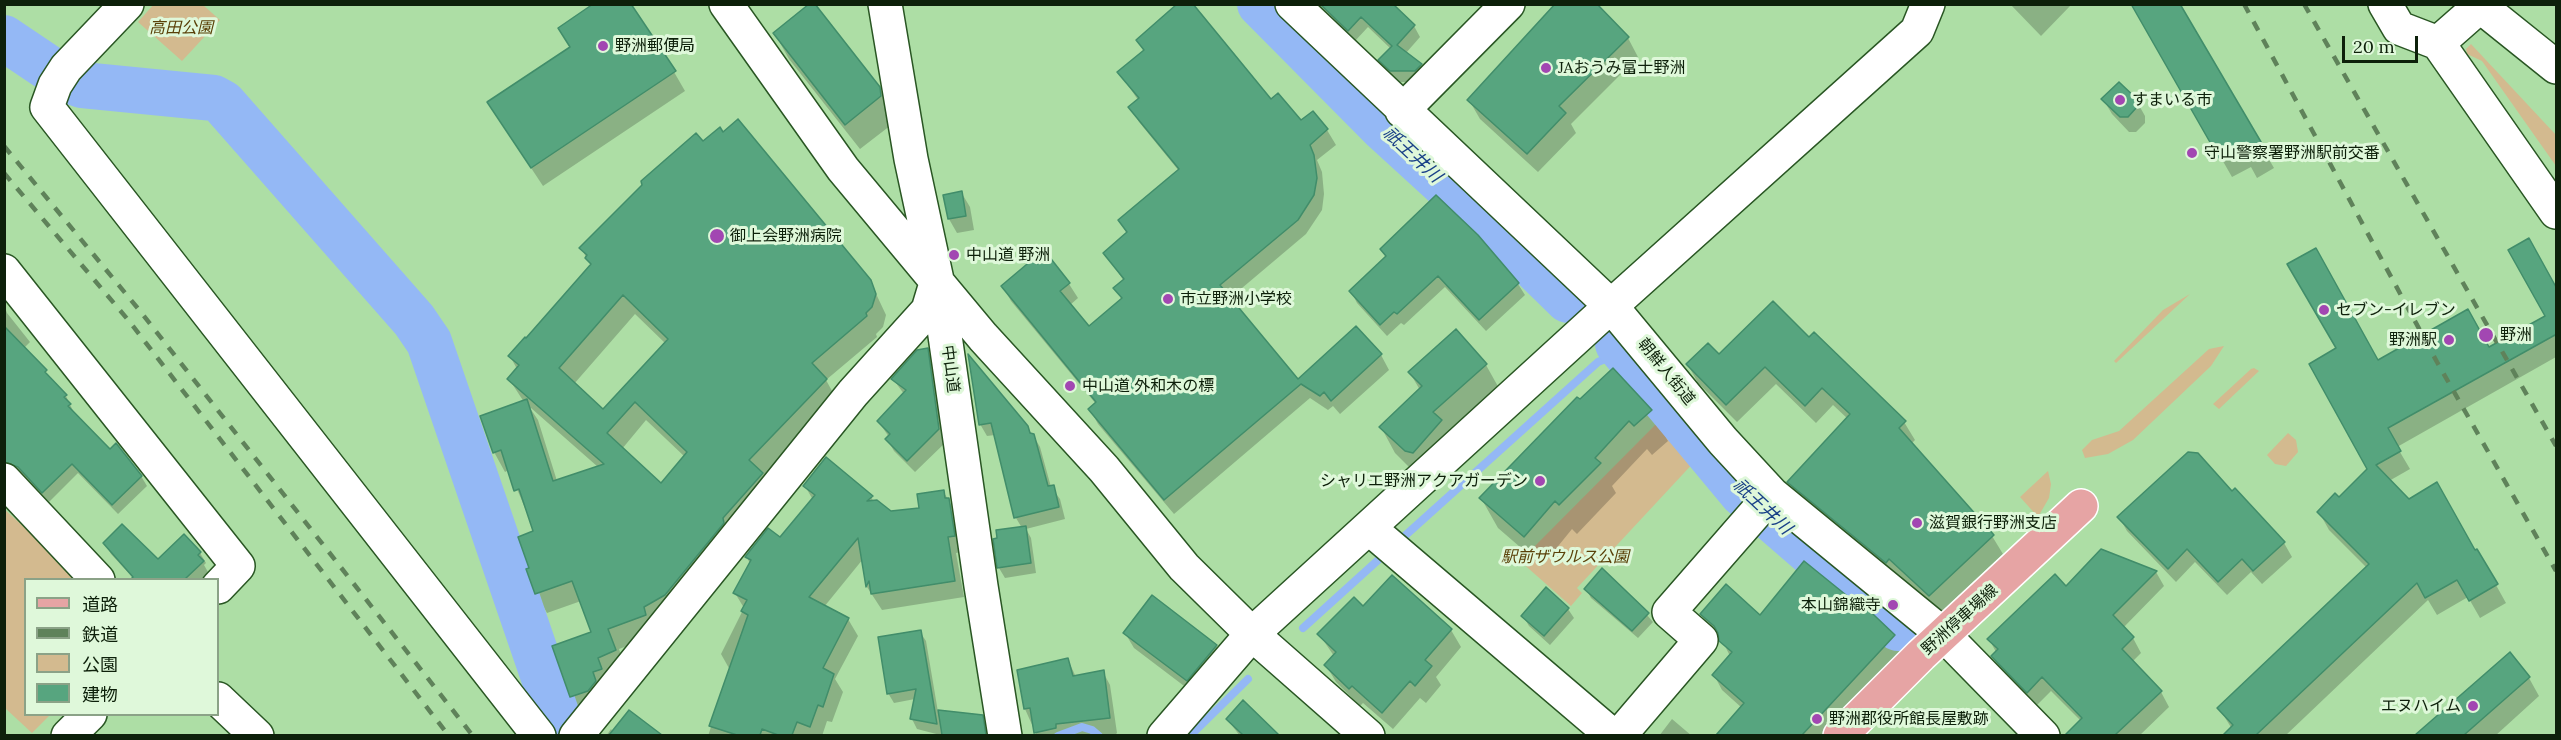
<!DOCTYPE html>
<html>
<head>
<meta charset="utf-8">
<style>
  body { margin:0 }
  #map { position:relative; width:2561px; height:740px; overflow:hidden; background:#addea5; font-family:Lora,"Noto Sans JP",serif }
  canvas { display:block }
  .frame { position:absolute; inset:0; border:6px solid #0d200a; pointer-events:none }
  .legend { position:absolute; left:24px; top:578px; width:195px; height:138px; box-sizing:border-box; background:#dff8da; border:2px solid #8ba287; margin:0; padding:8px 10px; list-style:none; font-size:18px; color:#0d200a }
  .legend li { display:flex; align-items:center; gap:12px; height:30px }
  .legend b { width:30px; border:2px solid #8ba287 }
  .scale { position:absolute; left:2342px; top:36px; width:76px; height:27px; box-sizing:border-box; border:3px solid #0d200a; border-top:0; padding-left:8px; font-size:18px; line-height:21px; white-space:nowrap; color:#0d200a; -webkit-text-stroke:4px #dff8da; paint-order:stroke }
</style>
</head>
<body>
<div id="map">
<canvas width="2561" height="740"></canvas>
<div class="frame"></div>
<ul class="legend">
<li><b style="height:8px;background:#e6a4a4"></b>道路</li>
<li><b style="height:8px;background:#5f825a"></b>鉄道</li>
<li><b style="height:16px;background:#d3ba8f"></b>公園</li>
<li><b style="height:16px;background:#57a57f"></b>建物</li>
</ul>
<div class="scale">20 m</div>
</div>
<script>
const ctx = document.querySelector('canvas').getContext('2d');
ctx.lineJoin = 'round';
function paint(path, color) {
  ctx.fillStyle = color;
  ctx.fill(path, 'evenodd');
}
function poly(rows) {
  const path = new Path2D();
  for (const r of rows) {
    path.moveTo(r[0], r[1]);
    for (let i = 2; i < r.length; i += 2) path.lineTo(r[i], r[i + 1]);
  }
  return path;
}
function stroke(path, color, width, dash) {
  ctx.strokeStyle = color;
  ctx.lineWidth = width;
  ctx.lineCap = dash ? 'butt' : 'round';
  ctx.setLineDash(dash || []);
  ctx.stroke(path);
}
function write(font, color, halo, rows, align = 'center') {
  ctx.font = font + ' Lora,"Noto Sans JP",serif';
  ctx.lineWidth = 6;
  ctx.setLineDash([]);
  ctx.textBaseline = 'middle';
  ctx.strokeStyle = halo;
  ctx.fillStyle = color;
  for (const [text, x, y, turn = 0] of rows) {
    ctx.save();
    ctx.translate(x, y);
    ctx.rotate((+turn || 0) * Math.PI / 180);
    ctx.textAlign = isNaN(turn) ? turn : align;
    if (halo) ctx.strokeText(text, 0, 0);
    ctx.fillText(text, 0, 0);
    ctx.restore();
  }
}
paint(poly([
  [154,4,203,5,220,20,182,61,138,22],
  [2471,44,2556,135,2556,166,2482,61,2467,54,2466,49],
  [2190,294,2116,363,2114,361,2163,310],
  [2224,346,2211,366,2133,440,2108,454,2085,458,2082,450,2092,440,2119,431,2209,349],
  [2254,368,2259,371,2219,409,2213,404,2251,369],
  [1666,414,1697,459,1577,588,1582,593,1571,606,1520,561],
  [2288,433,2296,440,2298,452,2286,466,2275,464,2267,455],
  [2048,471,2051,484,2049,498,2038,517,2020,497],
  [4,509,82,579,26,580,26,714,50,715,32,733,5,708]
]), '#d3ba8f');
paint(poly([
  [1315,4,1391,4,1414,26,1420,37,1406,53,1421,65,1427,76,1422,82,1398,82,1386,71,1380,60,1391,49,1368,27,1355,41],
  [2010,4,2072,4,2041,36],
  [2133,4,2179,4,2274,168,2257,178,2251,167,2232,177],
  [775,34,879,87,894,114,895,122,860,149,789,59],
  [1628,38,1638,57,1571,124,1576,133,1538,172,1480,119,1469,100],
  [1138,40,1271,101,1301,122,1313,113,1327,130,1336,145,1317,160,1322,172,1324,194,1322,210,1306,234,1229,299,1298,381,1356,328,1381,355,1389,370,1340,414,1333,406,1328,410,1310,398,1174,514,1098,424,1090,409,1096,404,1011,301,1003,287,1037,266,1069,284,1078,298,1070,305,1088,328,1122,300,1115,288,1124,281,1105,253,1127,234,1120,221,1179,171,1139,122,1130,107,1138,100,1119,72,1144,52],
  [674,72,685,91,543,186,500,121],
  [2103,99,2136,100,2145,116,2145,123,2136,132,2129,132,2112,114],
  [961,192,970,207,974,230,957,233,949,219],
  [2529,240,2556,289,2556,357,2397,447,2410,469,2389,481,2408,501,2475,552,2477,551,2506,603,2480,618,2468,597,2437,615,2428,600,2285,736,2225,736,2232,729,2219,708,2367,568,2329,530,2319,512,2339,499,2369,470,2378,362,2489,349,2547,317],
  [581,248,870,281,886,315,883,327,876,334,877,337,826,380,837,400,763,476,773,494,656,635,619,649,626,670,582,716,571,697,593,633,581,601,547,613,536,593,531,569,535,532,509,470,505,472,494,452,524,402,509,379,517,369,510,356,527,340,591,266],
  [635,314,666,344,604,411,574,384],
  [530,408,531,408,598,467,557,481,538,420],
  [646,420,685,457,661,486,622,449],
  [1382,250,1518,284,1525,295,1486,331,1445,287,1404,325,1401,323,1387,336,1357,303,1351,291,1386,258],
  [4,305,7,313,30,342,24,348,66,396,75,415,110,451,141,476,147,486,118,514,78,473,49,502,25,477,12,471,4,463],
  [1809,340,1904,422,1915,440,1911,444,1992,536,2003,554,1940,613,1900,576,1897,580,1799,500,1789,482,1848,419,1833,405,1816,423,1776,384,1737,422,1698,383,1688,365,1719,356],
  [927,350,934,362,946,442,915,472,894,451,887,439,889,437,878,421,904,394,893,379],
  [970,359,1033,435,1040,447,1051,487,1060,499,1065,519,1026,529,1031,538,1036,573,1005,578,999,568,1022,528,1016,518,995,435,987,436,980,424],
  [1486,365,1500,390,1411,469,1395,453,1381,427,1420,390,1410,373],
  [1613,370,1651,411,1668,441,1652,455,1647,449,1612,486,1616,493,1577,534,1572,529,1542,566,1498,528,1481,498],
  [805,486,871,497,874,502,890,513,921,509,943,491,958,516,963,552,956,553,964,597,882,610,867,587,863,559,824,607,848,619,858,636,835,679,843,692,832,722,827,721,822,736,708,736,730,670,721,654,744,608,735,593,750,564,747,557,780,539,813,500],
  [2232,493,2284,543,2292,557,2262,584,2251,572,2227,595,2195,562,2176,582,2127,531,2119,517],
  [184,536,200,553,206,563,204,565,208,572,201,580,135,580,111,554,105,544,158,561],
  [2102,551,2156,572,2164,586,2123,628,2133,638,2141,653,2132,662,2161,692,2169,707,2139,736,2071,736,2070,733,2081,721,2051,691,2036,706,2001,671,1993,656,1996,652,1989,639,2066,588],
  [1602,570,1628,593,1653,622,1638,638,1591,598,1586,589],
  [1152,597,1216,646,1225,661,1196,695,1134,648,1125,633],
  [1568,609,1574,618,1550,645,1529,626,1523,616],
  [1702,614,1894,636,1902,651,1823,736,1718,736,1742,708,1722,690,1714,675,1730,656,1721,638,1710,629],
  [1451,630,1461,647,1436,677,1441,685,1426,703,1420,698,1393,729,1363,703,1360,706,1336,682,1326,665,1334,656,1319,634],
  [920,632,926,641,938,712,982,716,990,736,944,736,917,729,912,719,915,699,894,703,888,693],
  [2510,654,2529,678,2539,696,2495,736,2417,736],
  [1068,660,1076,677,1103,672,1110,685,1117,733,1114,736,1037,736,1025,709],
  [1227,719,1271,730,1274,736,1240,736],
  [1672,719,1692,736,1659,736],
  [611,729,613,732,654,731,663,736,606,736]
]), '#0003');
stroke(poly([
  [1398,542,1598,362,1624,351],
  [1303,628,1387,552],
  [1058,736,1082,727,1092,730,1099,736],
  [1190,736,1248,679]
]), '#94b8f5', 8);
stroke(poly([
  [1260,4,1383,128,1523,256,1568,300],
  [4,38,65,79,82,85,214,98,223,103,414,320,429,342,564,736],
  [1618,344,1742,493,1898,628]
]), '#94b8f5', 46);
const building = poly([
  [593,4,631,4,676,71,531,168,487,102,570,47,558,28,593,4],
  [809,4,815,4,880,87,881,96,845,125,773,33,809,4],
  [1177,4,1193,4,1271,99,1278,93,1301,120,1313,111,1328,129,1310,145,1314,155,1317,178,1314,195,1298,220,1220,285,1298,379,1356,326,1382,354,1331,401,1324,392,1320,396,1301,384,1164,500,1088,409,1096,402,1001,286,1033,259,1037,264,1048,255,1070,283,1060,291,1089,326,1122,298,1113,288,1124,279,1103,253,1127,232,1118,220,1179,169,1128,107,1139,98,1117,72,1144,50,1136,40,1177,4],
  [1320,4,1393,4,1415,25,1397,45,1422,64,1415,71,1390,71,1378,60,1392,46,1361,17,1348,31,1320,4],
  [1555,4,1597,4,1629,37,1559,106,1566,113,1527,154,1467,100,1555,4],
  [2131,4,2180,4,2264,147,2244,159,2238,148,2219,158,2131,4],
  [2119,82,2137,99,2137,107,2128,117,2120,117,2101,99,2119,82],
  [738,119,871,280,876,294,872,307,866,313,867,316,812,363,827,379,749,460,763,473,723,518,724,523,665,595,644,607,646,615,608,629,616,650,598,658,602,669,593,672,596,681,588,691,570,697,552,646,591,632,572,581,535,594,526,569,529,568,518,537,533,531,519,489,514,491,501,450,493,453,480,416,527,399,553,481,604,464,507,379,519,365,508,356,525,337,526,338,591,264,585,258,587,255,579,248,642,185,641,181,696,133,703,141,720,127,723,132,738,119],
  [623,295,668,339,603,409,559,368,623,295],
  [635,402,687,452,661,483,607,433,635,402],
  [962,191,966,216,948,219,943,195,962,191],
  [1436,195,1478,235,1519,283,1479,320,1438,276,1397,314,1394,312,1380,325,1349,291,1386,256,1380,249,1436,195],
  [2529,238,2556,287,2556,337,2555,335,2388,428,2401,451,2376,465,2409,499,2437,482,2475,550,2477,549,2498,584,2469,601,2457,580,2425,598,2417,583,2256,735,2223,735,2233,725,2217,708,2369,564,2317,512,2335,493,2339,497,2367,469,2309,364,2336,348,2287,264,2316,248,2378,360,2468,309,2489,347,2545,316,2508,250,2529,238],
  [1773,301,1809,337,1814,332,1906,421,1899,428,1994,535,1929,596,1889,559,1886,563,1787,482,1850,414,1822,388,1805,406,1765,367,1726,405,1686,364,1708,343,1719,354,1773,301],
  [4,326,47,370,45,372,67,395,64,397,71,404,68,406,110,449,116,443,142,476,112,505,72,464,42,493,18,467,4,462,4,326],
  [1456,329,1487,364,1433,412,1442,420,1413,453,1405,451,1379,427,1422,386,1408,372,1456,329],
  [928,348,939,429,907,461,885,439,890,434,877,421,906,390,891,379,917,350,928,348],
  [968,354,1028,426,1030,433,1034,434,1048,486,1054,485,1059,507,1014,518,991,423,979,425,968,354],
  [1613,368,1652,410,1634,426,1629,421,1595,458,1601,463,1559,505,1555,501,1524,537,1479,498,1577,397,1580,399,1613,368],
  [2188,452,2198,453,2232,491,2235,488,2285,542,2253,571,2242,559,2218,582,2187,549,2168,569,2117,517,2188,452],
  [826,457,873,496,867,501,877,500,891,511,919,508,917,494,944,490,945,498,949,498,955,536,948,537,955,581,871,594,869,581,866,587,858,538,809,597,849,618,823,668,834,674,823,707,818,705,810,727,797,722,792,735,778,735,762,729,760,735,737,735,709,726,748,615,741,611,747,600,733,593,751,560,745,557,768,528,780,537,815,495,803,486,826,457],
  [122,524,158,559,184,534,201,552,198,555,204,561,185,579,131,579,133,577,103,543,122,524],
  [1026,526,1031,563,997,568,993,539,997,538,996,530,1026,526],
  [2101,549,2157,571,2113,615,2134,637,2122,649,2162,691,2115,735,2065,735,2082,718,2042,677,2027,693,1991,656,1998,649,1987,639,2055,574,2066,586,2101,549],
  [1804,561,1851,599,1854,596,1895,635,1802,735,1716,735,1744,703,1712,675,1732,652,1719,641,1718,633,1714,626,1700,614,1726,584,1760,615,1804,561],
  [1602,568,1649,613,1632,631,1584,589,1602,568],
  [1392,575,1452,629,1425,660,1432,666,1415,686,1410,681,1382,713,1352,686,1349,689,1324,665,1336,652,1317,634,1354,597,1363,606,1392,575],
  [1546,587,1569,608,1544,636,1521,616,1546,587],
  [1152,595,1217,645,1187,681,1123,633,1152,595],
  [921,630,925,653,937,724,910,719,916,689,887,694,878,637,921,630],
  [2510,652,2530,677,2464,735,2415,735,2510,652],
  [1068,658,1073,676,1104,670,1110,718,1056,724,1056,728,1034,733,1030,708,1024,709,1017,670,1068,658],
  [1243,700,1279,735,1243,735,1226,719,1243,700],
  [629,710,662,735,609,735,629,710],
  [938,710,983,715,986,735,942,735,938,710]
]);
paint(building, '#57a57f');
stroke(building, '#418d6a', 1.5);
const minor = poly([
  [127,4,66,68,55,85,47,107,539,736],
  [726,4,843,169,983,337,1104,469,1184,567,1252,634,1368,736],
  [885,4,911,159,937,280,981,586,1005,736],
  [1292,4,1611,306,1723,441,1772,494,1944,635,2043,736],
  [2385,4,2399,28,2438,43,2556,212],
  [2438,43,2480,6,2556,67],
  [1402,111,1508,4],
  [4,271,238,566,218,587],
  [4,480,98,580],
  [1369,528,1613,736],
  [218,699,257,736],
  [68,736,90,714],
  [576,736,853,393,928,310,937,280],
  [1164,736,1252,634,1611,306,1917,31,1928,4],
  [1619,736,1701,640,1669,612,1772,494]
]);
const major = poly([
  [1840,736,1921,655,2081,506]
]);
stroke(minor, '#295623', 36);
stroke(major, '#fff', 36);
stroke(minor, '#fff', 33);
stroke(major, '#e6a4a4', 33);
stroke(poly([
  [2244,4,2437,362,2556,571],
  [2304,4,2556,446],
  [4,146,140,311,473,736],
  [4,173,129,321,449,736]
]), '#5f825a', 4.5, [10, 10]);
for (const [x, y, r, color] of [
  [603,46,6,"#a247b2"],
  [1546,68,6,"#a247b2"],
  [2120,100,6,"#a247b2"],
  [2192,153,6,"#a247b2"],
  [717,236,8,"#a247b2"],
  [954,255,6,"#a247b2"],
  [1168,299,6,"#a247b2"],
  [2324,310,6,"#a247b2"],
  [2486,335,8,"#a247b2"],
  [2449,340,6,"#a247b2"],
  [1070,386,6,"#a247b2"],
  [1540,481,6,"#a247b2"],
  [1917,523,6,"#a247b2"],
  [1893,605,6,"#a247b2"],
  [2473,706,6,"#a247b2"],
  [1817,719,6,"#a247b2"]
]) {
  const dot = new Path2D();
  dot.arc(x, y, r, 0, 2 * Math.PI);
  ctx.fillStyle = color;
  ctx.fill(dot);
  stroke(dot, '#dff8da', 2);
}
write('italic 16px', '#5a4008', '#dff8da', [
  ["高田公園",181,28],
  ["駅前ザウルス公園",1565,557]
]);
write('16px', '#0d200a', '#dff8da', [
  ["野洲郵便局",615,46],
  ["JAおうみ富士野洲",1558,68],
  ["すまいる市",2132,100],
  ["守山警察署野洲駅前交番",2204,153],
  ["御上会野洲病院",730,236],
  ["中山道 野洲",966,255],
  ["市立野洲小学校",1180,299],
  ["セブン-イレブン",2336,310],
  ["野洲",2500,335],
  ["野洲駅",2437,340,"right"],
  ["中山道 外和木の標",1082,386],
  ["シャリエ野洲アクアガーデン",1528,481,"right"],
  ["滋賀銀行野洲支店",1929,523],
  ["本山錦織寺",1881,605,"right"],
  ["エヌハイム",2461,706,"right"],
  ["野洲郡役所館長屋敷跡",1829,719]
], 'left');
write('16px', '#0d200a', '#dff8da', [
  ["中山道",950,369,83],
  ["朝鮮人街道",1666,372,51],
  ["野洲停車場線",1960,620,-42]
]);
write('italic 18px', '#1a4188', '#dff8da', [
  ["祇王井川",1412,155,43],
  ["祇王井川",1762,507,43]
]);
</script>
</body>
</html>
